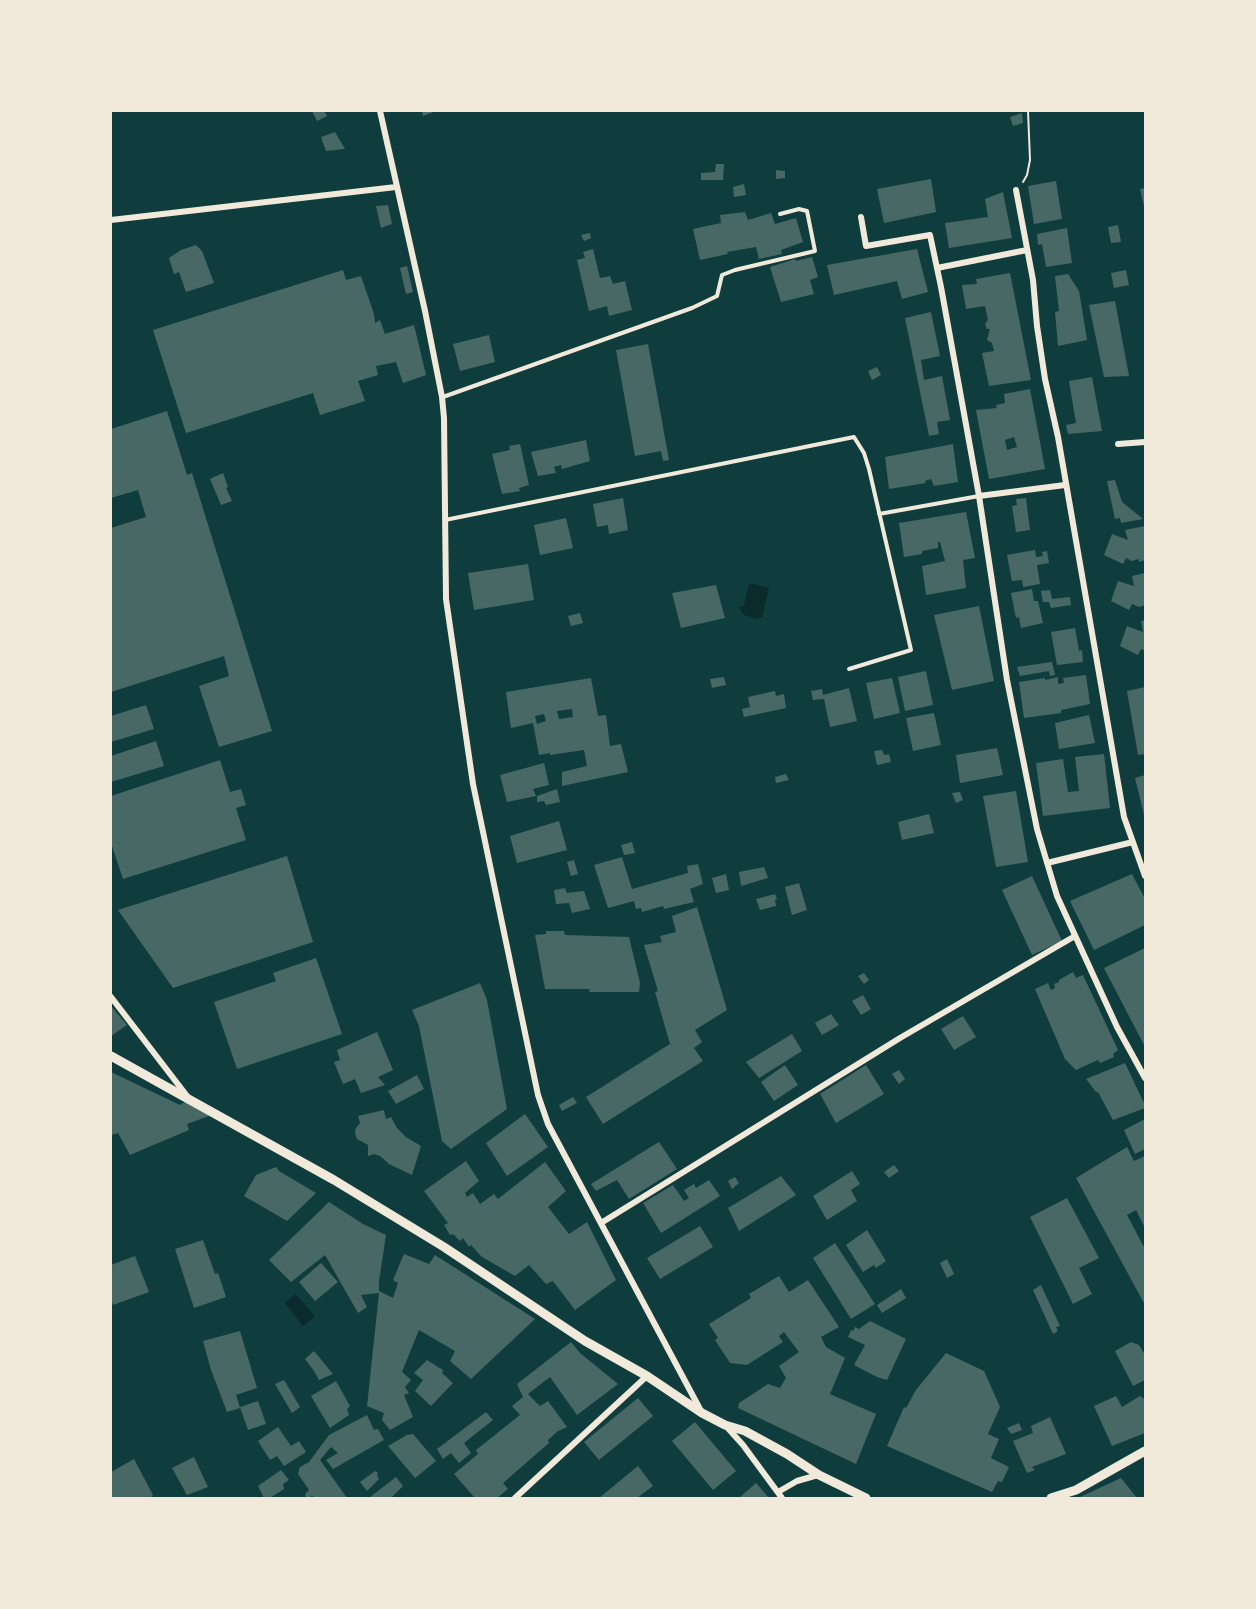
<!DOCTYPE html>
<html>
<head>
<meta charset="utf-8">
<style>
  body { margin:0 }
  #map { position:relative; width:1256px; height:1609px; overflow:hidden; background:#0f3d3e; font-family:"DM Sans",sans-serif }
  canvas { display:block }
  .frame { position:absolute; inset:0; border:112px solid #f1e9da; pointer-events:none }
</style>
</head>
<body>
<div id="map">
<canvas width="1256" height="1609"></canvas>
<div class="frame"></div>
</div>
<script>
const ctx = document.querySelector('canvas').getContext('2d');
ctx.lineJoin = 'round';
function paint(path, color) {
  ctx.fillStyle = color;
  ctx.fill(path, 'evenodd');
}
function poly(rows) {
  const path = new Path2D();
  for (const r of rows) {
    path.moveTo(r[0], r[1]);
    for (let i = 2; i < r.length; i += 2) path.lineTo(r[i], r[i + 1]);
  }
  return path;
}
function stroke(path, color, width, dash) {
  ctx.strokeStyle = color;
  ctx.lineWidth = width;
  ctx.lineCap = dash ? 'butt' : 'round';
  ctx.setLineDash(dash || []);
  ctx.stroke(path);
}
paint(poly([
  [749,583,769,588,762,617,756,619,744,615,738,607,744,606],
  [296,1294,315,1317,303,1326,285,1303]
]), '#0a2a2b');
paint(poly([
  [312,111,324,111,327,116,317,121],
  [422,111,436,111,423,116],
  [1022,113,1023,123,1013,126,1010,117],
  [335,132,345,149,326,151,321,137],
  [716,164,724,164,723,180,701,180,701,173,715,172],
  [776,170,785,171,785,178,776,179],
  [931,179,936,212,884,223,877,189],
  [1056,181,1062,219,1034,224,1028,186],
  [744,184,746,195,734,197,733,187],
  [1145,188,1145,206,1144,206,1140,189],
  [1003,192,1012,238,949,248,945,223,988,217,985,199],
  [388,205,392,224,381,228,376,206],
  [745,212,748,220,771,213,775,224,796,218,803,242,781,250,782,254,759,259,756,247,727,252,728,254,700,260,693,229,721,223,720,215],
  [1118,225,1121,242,1111,243,1108,227],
  [1067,228,1072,263,1046,267,1042,244,1038,245,1037,234],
  [590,233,591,238,584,241,581,235],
  [196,245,202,251,214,283,186,292,179,272,174,274,169,258,181,250],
  [593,249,600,278,610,276,613,284,625,281,632,310,609,316,607,306,589,311,577,260,585,258,583,252],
  [917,249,928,292,902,299,897,281,834,295,827,265],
  [812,257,818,277,810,280,814,294,781,302,770,267,795,259,796,261],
  [407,266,413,292,406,294,400,268],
  [343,270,346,280,361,276,374,314,375,323,380,320,385,334,414,325,426,375,403,383,396,362,376,366,378,375,358,381,365,401,320,415,313,393,186,433,153,330],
  [1126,270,1129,285,1114,288,1111,273],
  [1010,273,1031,380,989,386,982,353,994,351,992,343,987,340,990,329,987,329,985,324,988,320,985,306,966,309,962,285,977,284,976,279],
  [1068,274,1079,291,1087,340,1058,346,1055,312,1059,311,1055,276],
  [1115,301,1129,376,1104,377,1089,305],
  [931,312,940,356,921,360,924,380,942,376,950,420,937,422,939,434,929,436,905,318],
  [489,335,495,362,460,371,453,344],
  [648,344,669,460,663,461,661,451,635,456,616,350],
  [877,367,881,375,872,380,868,371],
  [1092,377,1102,431,1068,434,1066,425,1076,423,1069,381],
  [1030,389,1045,469,989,479,976,410,997,408,996,405,1005,403,1004,394],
  [1014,437,1017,447,1007,450,1005,440],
  [167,411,187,475,192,473,272,731,219,747,199,686,229,676,224,656,111,692,111,528,146,517,138,490,111,498,111,429],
  [586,440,590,461,562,469,561,465,554,467,556,473,538,476,531,452],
  [520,444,529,485,519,488,520,491,502,494,492,454,510,450,509,446],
  [953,444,958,482,934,486,931,479,925,481,926,483,889,489,885,457],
  [223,473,228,487,226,488,232,501,221,505,210,479],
  [1115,480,1122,502,1143,519,1121,523,1120,518,1115,519,1107,481],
  [623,498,628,530,609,534,608,525,597,527,593,504],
  [1026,498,1030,530,1016,532,1012,506,1017,505,1016,499],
  [966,512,975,558,963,560,966,588,926,595,922,566,945,561,940,542,938,542,938,548,922,551,922,554,904,557,899,523],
  [566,518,573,548,540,555,534,525],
  [1145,526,1145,560,1139,562,1139,559,1132,561,1126,558,1123,564,1104,555,1112,534,1128,540,1125,530],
  [1035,550,1036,557,1043,556,1042,552,1047,551,1049,563,1037,565,1040,584,1023,587,1022,580,1012,581,1007,555],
  [528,564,534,600,474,610,468,573],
  [1145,573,1145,605,1139,607,1132,604,1129,610,1111,601,1118,581,1134,586,1132,576],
  [716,585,725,618,681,628,672,593],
  [1032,589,1034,601,1038,601,1043,623,1021,628,1019,617,1016,618,1011,593],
  [1050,590,1052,599,1070,597,1071,605,1051,608,1049,602,1043,602,1041,591],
  [979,606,994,681,952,690,934,615],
  [580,613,583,623,571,626,568,616],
  [1145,620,1145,651,1141,649,1138,655,1120,646,1127,626,1143,632,1141,621],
  [1075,628,1079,651,1082,650,1083,662,1057,665,1051,632],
  [1052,662,1055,675,1050,676,1049,671,1020,676,1017,667],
  [926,671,933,705,905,711,898,677],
  [1086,675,1090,704,1061,710,1061,713,1024,718,1019,682,1045,678,1045,680,1058,677,1058,684,1064,683,1063,678],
  [724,677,726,685,712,688,710,679],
  [591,678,598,716,606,715,610,746,621,744,628,772,562,786,562,772,587,766,584,750,550,755,550,753,539,755,533,723,511,728,506,692],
  [572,709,573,717,559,719,557,711],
  [544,714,546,721,537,724,535,716],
  [892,678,900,713,874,719,866,683],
  [1145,687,1145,754,1138,755,1127,691],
  [849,688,857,721,830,727,824,699,813,700,811,691,822,689,823,695],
  [775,691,776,696,784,694,786,708,744,717,742,709,750,707,748,697],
  [146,705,154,729,111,742,111,716],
  [934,713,941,745,913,751,906,718],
  [1089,715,1095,743,1059,749,1055,723],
  [156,741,164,766,111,782,111,756],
  [997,748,1003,775,960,783,956,755],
  [882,750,884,755,889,754,891,762,877,765,874,751],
  [1104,754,1110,808,1043,816,1036,763,1063,759,1068,792,1079,791,1075,757],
  [220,760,230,792,241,789,246,805,236,808,246,840,123,879,111,843,111,796],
  [544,763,549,785,533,789,536,796,507,802,500,775],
  [786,774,789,780,776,783,775,777],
  [1145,775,1145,815,1144,815,1135,778],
  [557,789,560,802,546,805,544,801,537,802,537,796],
  [1016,791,1028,862,996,867,983,796],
  [960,792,963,800,956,803,952,793],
  [929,814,934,833,902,840,898,822],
  [559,821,567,850,517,863,510,836],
  [632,842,635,853,624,855,621,845],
  [287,856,313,942,173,988,118,910],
  [622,857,632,889,688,873,687,866,698,864,703,884,690,889,694,902,664,909,663,906,642,912,641,908,636,909,634,901,608,908,594,865],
  [574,860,578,874,571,876,567,862],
  [764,867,768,878,741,886,739,872],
  [726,874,729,890,716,893,712,878],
  [1132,874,1145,899,1145,925,1094,950,1070,901],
  [1032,876,1062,941,1032,955,1002,890],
  [799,883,807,910,792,915,785,887],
  [565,888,567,893,584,891,590,909,572,913,569,903,556,904,554,890],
  [775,894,777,899,775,900,776,906,760,910,756,899],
  [697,907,727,1010,695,1030,702,1042,694,1048,703,1061,603,1124,586,1097,670,1044,655,992,658,991,644,945,662,942,660,936,676,932,672,916],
  [546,931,564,931,565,935,629,937,640,983,639,992,589,992,590,989,545,989,535,935,546,934],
  [1145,948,1145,1047,1104,968],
  [316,958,342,1034,237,1069,214,1002,276,981,273,973],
  [1073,972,1076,978,1083,975,1118,1050,1113,1054,1114,1057,1100,1063,1098,1060,1076,1070,1065,1059,1035,989,1048,983,1051,990,1055,988,1054,984,1059,982,1059,980],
  [864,973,869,980,864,984,858,976],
  [480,983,487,1000,507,1109,451,1149,442,1141,419,1026,412,1010],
  [863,995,871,1009,861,1015,852,1001],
  [111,1006,127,1025,111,1036],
  [831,1014,839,1025,822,1035,815,1023],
  [963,1016,976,1037,954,1050,941,1029],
  [377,1032,393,1070,378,1077,385,1085,361,1093,355,1079,343,1084,334,1062,340,1060,337,1050],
  [792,1034,802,1051,759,1078,746,1062],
  [1125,1063,1145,1105,1145,1108,1113,1120,1098,1092,1096,1092,1086,1079],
  [785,1065,798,1085,774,1101,761,1082],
  [866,1065,884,1094,836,1123,820,1094],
  [899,1070,905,1079,899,1084,892,1074],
  [111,1072,180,1105,186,1101,206,1111,209,1116,187,1124,189,1130,130,1155,118,1133,111,1135],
  [417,1075,424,1089,396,1104,388,1091],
  [573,1097,577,1103,562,1111,559,1105],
  [384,1110,386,1119,391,1117,397,1128,406,1137,421,1146,412,1175,389,1164,380,1156,374,1154,368,1156,368,1145,357,1139,355,1133,356,1128,360,1123,358,1116],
  [525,1114,548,1147,507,1176,486,1143],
  [1145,1119,1145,1149,1135,1154,1124,1130],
  [659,1142,677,1169,629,1199,617,1180,596,1191,591,1184],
  [1127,1147,1134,1161,1145,1156,1145,1228,1136,1210,1127,1215,1145,1249,1145,1305,1076,1178],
  [466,1161,479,1181,465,1193,467,1197,473,1193,480,1204,494,1194,498,1199,545,1162,566,1191,548,1207,569,1234,587,1222,616,1280,575,1310,553,1281,546,1284,529,1265,515,1276,482,1257,471,1245,469,1247,463,1238,460,1241,453,1234,450,1235,444,1225,448,1223,424,1191],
  [894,1165,899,1171,889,1178,884,1172],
  [276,1167,279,1171,316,1193,287,1221,244,1196,256,1175],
  [852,1171,860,1184,851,1190,857,1201,827,1220,813,1196],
  [781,1176,796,1195,739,1231,728,1208],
  [735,1177,739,1183,732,1189,728,1181],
  [709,1180,720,1196,661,1233,643,1203,673,1185,684,1201,689,1198,684,1190,694,1184,696,1188],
  [1067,1198,1099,1258,1079,1268,1092,1294,1073,1304,1030,1217],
  [329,1202,363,1224,386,1235,379,1281,379,1291,393,1298,398,1283,393,1280,404,1254,429,1264,435,1255,535,1319,471,1379,450,1361,455,1351,419,1330,402,1372,411,1380,405,1387,409,1393,404,1395,413,1417,390,1430,382,1420,384,1413,367,1406,379,1293,361,1295,367,1307,358,1313,325,1255,291,1282,269,1260],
  [700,1226,713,1247,660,1279,647,1258],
  [867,1230,886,1261,876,1268,874,1265,863,1272,846,1245],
  [203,1240,215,1274,218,1273,226,1297,194,1308,175,1249],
  [835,1243,875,1304,851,1319,813,1258],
  [135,1256,149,1292,113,1305,111,1299,111,1265],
  [947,1259,954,1274,947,1278,940,1263],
  [321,1263,338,1282,315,1301,299,1282],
  [779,1276,789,1292,808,1280,839,1327,821,1337,826,1347,845,1358,830,1394,876,1414,856,1464,738,1408,739,1403,768,1384,780,1388,786,1378,779,1366,799,1352,784,1332,779,1336,783,1342,747,1365,730,1363,715,1340,718,1338,709,1324,751,1298,749,1294],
  [1041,1285,1060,1326,1056,1327,1058,1331,1053,1334,1033,1290],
  [901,1289,906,1298,882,1313,877,1305],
  [870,1321,906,1339,887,1380,877,1377,854,1365,865,1345,848,1337,851,1330,853,1331,855,1327,859,1329],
  [240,1331,257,1388,236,1395,240,1408,227,1412,211,1370,203,1341],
  [571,1342,580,1353,618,1384,577,1415,550,1377,528,1394,540,1406,548,1401,567,1427,558,1431,548,1440,549,1443,503,1483,508,1489,497,1498,475,1498,454,1474,478,1454,476,1450,520,1415,512,1406,523,1397,517,1384],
  [1131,1342,1139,1345,1145,1355,1145,1380,1133,1386,1115,1351],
  [314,1351,333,1374,319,1380,314,1371,305,1359],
  [946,1353,984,1371,1000,1407,988,1434,999,1439,991,1458,1009,1467,1002,1482,998,1481,992,1492,887,1446,904,1407,906,1408,916,1390],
  [427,1360,443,1370,442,1373,453,1383,431,1406,415,1391,423,1380,414,1373],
  [284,1380,300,1407,292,1413,275,1384],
  [336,1381,350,1406,347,1409,349,1415,330,1428,311,1396],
  [1116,1396,1122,1407,1140,1396,1145,1400,1145,1433,1112,1446,1094,1406],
  [638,1398,653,1416,599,1460,584,1442],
  [258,1401,266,1424,248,1430,240,1407],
  [486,1412,493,1420,464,1443,471,1453,459,1463,451,1453,443,1459,437,1449],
  [367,1415,374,1430,378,1429,384,1440,333,1469,326,1460,338,1453,331,1447,320,1460,347,1498,314,1498,313,1496,306,1498,305,1494,309,1490,298,1474,300,1467,309,1462,329,1435],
  [1050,1417,1066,1454,1032,1467,1035,1470,1027,1473,1013,1441,1033,1433,1031,1426],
  [695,1422,736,1471,713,1490,672,1441],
  [1019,1423,1022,1430,1011,1434,1007,1428],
  [278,1427,291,1446,299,1441,306,1452,284,1466,277,1456,270,1460,258,1441],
  [413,1434,436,1461,415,1478,388,1446,407,1435],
  [194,1457,208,1487,187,1495,172,1468],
  [134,1459,153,1495,150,1498,111,1498,111,1472],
  [638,1466,653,1486,637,1498,599,1498],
  [281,1470,289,1480,283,1484,284,1489,270,1498,264,1498,258,1486],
  [375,1471,378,1473,377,1475,379,1479,367,1491,360,1482],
  [396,1477,403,1486,391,1498,369,1498],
  [1121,1478,1137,1498,1078,1498],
  [756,1483,769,1498,739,1498]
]), '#486865');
stroke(poly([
  [1023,182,1027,175,1030,160,1028,111]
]), '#f1e9da', 2);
stroke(poly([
  [443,397,692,308,717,296,722,275,735,270,815,251,807,211,799,209,780,214],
  [879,514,979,496],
  [445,520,854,437,864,453,869,469,911,650,849,669]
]), '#f1e9da', 4);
stroke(poly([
  [380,111,425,311,442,397,444,418,446,599,473,784,538,1095,548,1124,701,1411],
  [1016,190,1033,280,1037,326,1045,379,1058,437,1124,817,1145,876],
  [861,217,866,246,930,235,941,287,979,496,1007,680,1037,829,1057,896,1117,1027,1145,1078],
  [111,220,396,187],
  [937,268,1027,250],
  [1118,444,1145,442],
  [979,496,1065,485],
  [1047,863,1133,842],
  [111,997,187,1096],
  [601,1223,900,1038,1075,936],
  [725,1425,743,1445,782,1498],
  [778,1492,797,1481,818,1475],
  [515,1498,647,1376]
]), '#f1e9da', 6);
stroke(poly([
  [111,1056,334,1180,444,1247,585,1341,647,1376,702,1413,725,1425,745,1431,787,1454,819,1475,866,1498],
  [1051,1498,1076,1490,1145,1451]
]), '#f1e9da', 9);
</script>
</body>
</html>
